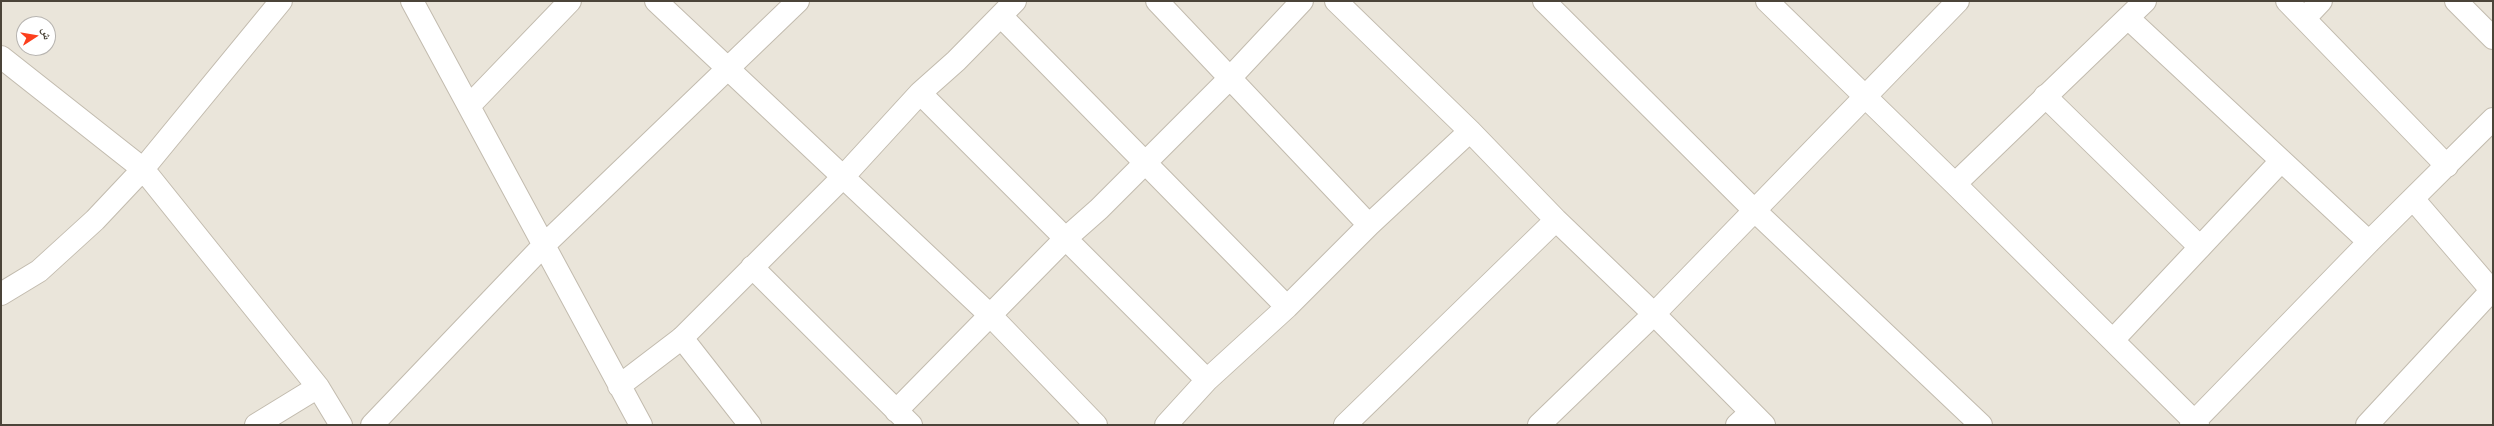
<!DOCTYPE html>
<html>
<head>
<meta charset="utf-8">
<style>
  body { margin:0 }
  #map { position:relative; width:2494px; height:426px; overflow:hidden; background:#f6f3ec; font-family:Inter,"Noto Naskh Arabic",sans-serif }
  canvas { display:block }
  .frame { position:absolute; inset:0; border:2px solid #4b4439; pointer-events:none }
  .north { position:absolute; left:16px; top:16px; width:40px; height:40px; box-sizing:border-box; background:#fff; border:1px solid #b7b4b0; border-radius:50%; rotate:78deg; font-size:11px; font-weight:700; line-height:16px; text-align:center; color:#4b4439 }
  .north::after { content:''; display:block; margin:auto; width:14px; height:18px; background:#fc3f1d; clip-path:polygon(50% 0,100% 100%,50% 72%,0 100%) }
</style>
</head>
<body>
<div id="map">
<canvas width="2494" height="426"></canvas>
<div class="frame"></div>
<div class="north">ش</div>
</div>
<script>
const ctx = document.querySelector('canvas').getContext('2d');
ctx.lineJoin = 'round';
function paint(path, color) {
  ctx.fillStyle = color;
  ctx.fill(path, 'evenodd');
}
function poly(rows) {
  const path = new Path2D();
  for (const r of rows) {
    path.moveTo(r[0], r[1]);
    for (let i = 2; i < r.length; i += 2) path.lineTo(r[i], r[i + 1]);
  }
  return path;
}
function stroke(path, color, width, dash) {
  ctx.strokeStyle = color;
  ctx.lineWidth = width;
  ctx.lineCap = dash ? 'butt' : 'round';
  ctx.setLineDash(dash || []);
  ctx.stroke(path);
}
paint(poly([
  [1,1,2493,1,2493,425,1,425],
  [24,24,48,24,48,48,24,48]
]), '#eae5da');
const lane = poly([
  [2045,96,2200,247],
  [682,338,750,425]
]);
const street = poly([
  [412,1,641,425],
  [656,1,991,316,1096,425],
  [1157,1,1369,225],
  [1336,1,1470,131,1556,220,1654,314,1764,425],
  [1544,1,1754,210,1981,425],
  [1767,1,1955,184,2198,425],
  [2287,1,2447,166],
  [2456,1,2493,38],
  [1001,16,1287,307],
  [2128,18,2369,242],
  [2305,18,2321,1],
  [1,57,143,169,318,387,341,425],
  [920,93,1207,380],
  [469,106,570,1],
  [1955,184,2145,1],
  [2414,200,2493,292],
  [752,267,911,425],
  [1,294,39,271,95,220,143,169,281,1],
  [2113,340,2281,161],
  [619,386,682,338,843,177,920,93,956,61,1015,1],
  [896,411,1065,239,1099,209,1230,78,1302,1],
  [256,425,318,387],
  [372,425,543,246,798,1],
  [1166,425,1207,380,1287,307,1369,225,1470,131],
  [1345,425,1556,220],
  [1539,425,1654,314,1958,1],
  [1737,425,1751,412],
  [2191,425,2369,242,2493,119],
  [2367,425,2493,289]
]);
stroke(lane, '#c2bbae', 24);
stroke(street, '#c2bbae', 24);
stroke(lane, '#fff', 22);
stroke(street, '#fff', 22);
</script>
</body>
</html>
